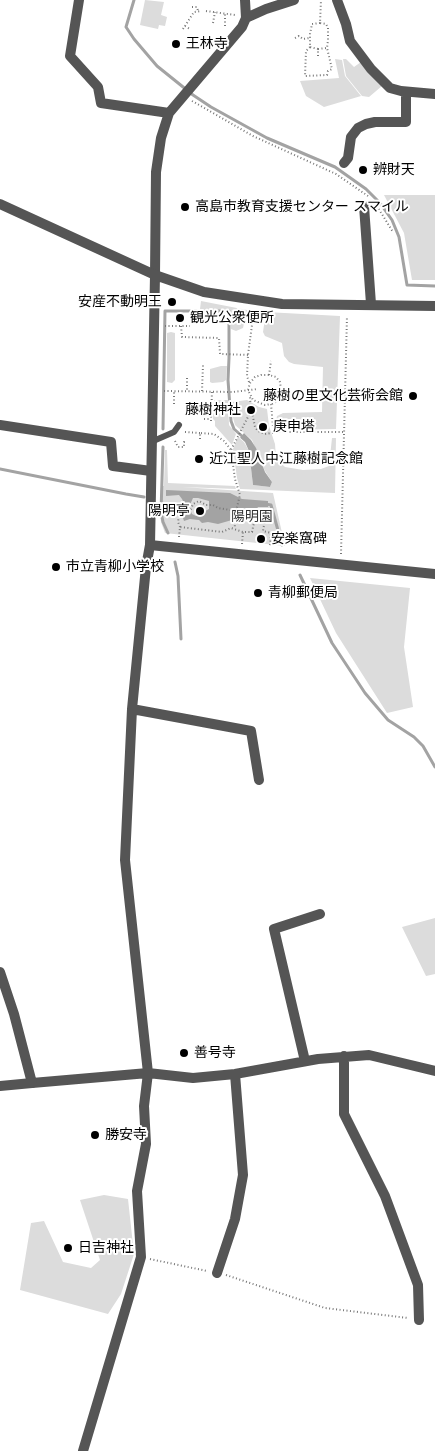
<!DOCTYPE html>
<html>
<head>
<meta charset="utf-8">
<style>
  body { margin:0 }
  canvas { display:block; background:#fff }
</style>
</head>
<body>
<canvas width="435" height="1451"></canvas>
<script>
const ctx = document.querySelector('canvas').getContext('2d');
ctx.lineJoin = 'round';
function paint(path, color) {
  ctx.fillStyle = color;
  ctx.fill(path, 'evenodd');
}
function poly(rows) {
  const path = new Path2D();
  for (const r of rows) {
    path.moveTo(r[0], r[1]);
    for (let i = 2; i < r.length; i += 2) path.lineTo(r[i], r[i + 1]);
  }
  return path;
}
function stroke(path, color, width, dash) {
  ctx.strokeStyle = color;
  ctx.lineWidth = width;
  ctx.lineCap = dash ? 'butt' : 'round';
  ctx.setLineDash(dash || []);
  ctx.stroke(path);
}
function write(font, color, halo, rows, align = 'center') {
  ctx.font = font + ' Arial,"Noto Sans JP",sans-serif';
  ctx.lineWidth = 4;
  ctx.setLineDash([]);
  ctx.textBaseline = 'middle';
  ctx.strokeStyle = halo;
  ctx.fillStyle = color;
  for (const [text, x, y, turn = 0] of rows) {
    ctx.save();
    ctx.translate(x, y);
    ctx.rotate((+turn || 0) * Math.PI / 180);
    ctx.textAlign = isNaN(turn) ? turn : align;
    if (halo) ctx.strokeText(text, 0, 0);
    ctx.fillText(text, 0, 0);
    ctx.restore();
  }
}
paint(poly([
  [145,0,164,2,161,15,167,17,165,26,159,25,158,29,140,25],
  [335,59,342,60,345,76,361,96,324,107,306,96,300,81,339,78],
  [343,59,346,59,354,67,361,62,382,86,369,97,362,96,346,76],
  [384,195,435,195,435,280,412,280,404,233],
  [201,301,247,310,243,328,236,331,231,329,231,311,200,309],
  [266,312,340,316,336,429,287,430,279,428,276,421,277,416,283,413,322,412,323,367,294,364,289,362,284,356,282,343,265,336,263,332],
  [171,332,175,333,175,380,172,383,167,382,167,333],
  [221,366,227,366,226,380,223,382,212,383,210,382,210,369],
  [214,400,228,400,229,425,236,434,232,445,215,426,215,421,213,419],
  [247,400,259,407,267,409,269,426,275,444,276,458,285,467,303,470,321,469,329,466,332,438,336,438,335,493,240,489,237,478,233,449,238,437,244,442,249,451,253,485,270,487,272,482,265,471,252,440,235,425,232,414,232,402],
  [165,450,167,450,168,483,235,486,236,489,182,487,273,493,285,546,165,533,161,522,160,512,161,486,164,486],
  [310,578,410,588,404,647,413,707,387,713,336,633],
  [435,918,435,974,426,976,402,927],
  [104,1195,128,1199,134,1254,121,1294,108,1314,20,1290,31,1223,44,1221,63,1262,91,1268,100,1260,80,1200]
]), '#dcdcdc');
paint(poly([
  [244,433,251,440,256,448,265,472,272,482,270,487,253,485,249,451,245,442,238,436,240,438],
  [166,490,230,493,242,499,268,501,268,507,258,507,250,520,244,519,239,521,232,520,218,524,208,522,202,523,199,520,190,519,184,521,183,518,186,511,186,507,182,499,179,495,166,496],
  [193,498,198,498,209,501,209,509,196,516,192,514,189,507]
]), '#a3a3a3');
stroke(poly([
  [134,0,126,27,134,39,157,66,193,95,211,107,267,138,335,167,366,189,380,203,392,220,399,237,407,285,435,286],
  [163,429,165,311,229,311,229,358,228,380,231,421,234,429,243,437],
  [163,447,161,512,163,522,168,533],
  [0,469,126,494,144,497],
  [265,504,271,505,282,545],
  [175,562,178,576,181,639],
  [300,575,332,643,365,693,388,720,414,737,423,746,435,767]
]), '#a3a3a3', 3);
stroke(poly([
  [192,7,197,7,198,11],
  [206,11,235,15],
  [213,23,215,12],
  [185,26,190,29],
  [225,26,225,14],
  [183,29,194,12,201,11],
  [295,38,299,36,303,39,310,38],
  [310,47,306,51,305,76,327,75,328,71,332,69,327,48],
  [318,49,310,47,310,34,312,24,320,23],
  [318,56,318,49,327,48,328,40,328,28,326,24,320,23,321,0],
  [192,101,253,136,336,174,368,196],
  [375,203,393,232],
  [165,326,190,326],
  [181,326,182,337,219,338,220,354,248,355],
  [269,375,271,361],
  [187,378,187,391],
  [249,382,247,376,248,355,254,310],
  [281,389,280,382,276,377,269,375,261,375,255,377,250,383,248,390,253,400,265,405,271,404,273,427,277,432,343,432],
  [164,391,233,392,258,389],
  [202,391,203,365],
  [174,404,174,392],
  [272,404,279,400,281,389,287,389],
  [252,412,255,427,258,431,265,434,277,432],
  [204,419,211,419],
  [211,421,212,391],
  [185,432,200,433],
  [200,439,200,433,214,434,224,441,231,450],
  [175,441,178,447,184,447,184,442,187,442],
  [160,509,167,510,168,512,178,514],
  [236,511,240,495,235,479,231,450,251,411,250,397],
  [180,527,178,522,180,510,191,509,193,504,199,501,206,505,213,505,218,508,236,511,234,516,235,528],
  [179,537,180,527,222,532,231,528,243,532],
  [242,544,243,532,252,532,255,518,265,519,263,531,271,533,270,546],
  [341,554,347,316],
  [150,1259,207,1271],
  [226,1275,325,1308,408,1318]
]), '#777', 2, [1, 2.5]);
stroke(poly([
  [151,442,174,432,179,425]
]), '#555', 6);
stroke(poly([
  [79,0,70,56,98,87,101,103,169,113],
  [245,0,246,18],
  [337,0,346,24,350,41,371,69,390,88,401,91,435,94],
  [344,163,348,158,351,137,358,128,366,124,375,122,406,122,406,96,408,92],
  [364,206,371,304],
  [155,275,156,172,161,138,169,113,242,27,246,18,266,9,294,0],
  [0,425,111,442,113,466,151,471],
  [132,709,251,731,259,780],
  [0,972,14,1014,32,1083,148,1073,193,1078,235,1074,318,1059,369,1055,435,1071],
  [344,1056,344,1114,385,1196,418,1285,419,1320],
  [305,1061,274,929,320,914],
  [217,1273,235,1219,243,1175,235,1074],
  [83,1451,141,1257,137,1191,146,1144,144,1106,148,1073,125,860,132,709,146,567]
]), '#555', 10);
stroke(poly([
  [0,204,155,275,204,292,282,304,435,306],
  [150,545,435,574],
  [146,567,150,545,155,275],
  [0,1086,32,1083]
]), '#555', 10);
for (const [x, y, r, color] of [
  [176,44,5,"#000"],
  [363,170,5,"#000"],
  [185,207,5,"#000"],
  [172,302,5,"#000"],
  [180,318,5,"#000"],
  [413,396,5,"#000"],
  [251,410,5,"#000"],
  [263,427,5,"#000"],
  [199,459,5,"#000"],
  [200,511,5,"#000"],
  [261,539,5,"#000"],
  [56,567,5,"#000"],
  [258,593,5,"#000"],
  [184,1053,5,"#000"],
  [95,1135,5,"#000"],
  [68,1248,5,"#000"]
]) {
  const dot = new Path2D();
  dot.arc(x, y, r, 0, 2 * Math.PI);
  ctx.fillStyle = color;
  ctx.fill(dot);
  stroke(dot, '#fff', 2);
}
write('14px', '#000', '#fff', [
  ["王林寺",186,44],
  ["辨財天",373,170],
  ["高島市教育支援センター スマイル",195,207],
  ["安産不動明王",162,302,"right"],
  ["観光公衆便所",190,318],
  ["藤樹の里文化芸術会館",403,396,"right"],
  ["藤樹神社",241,410,"right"],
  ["庚申塔",273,427],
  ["近江聖人中江藤樹記念館",209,459],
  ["陽明亭",190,511,"right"],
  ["安楽窩碑",271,539],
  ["市立青柳小学校",66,567],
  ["青柳郵便局",268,593],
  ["善号寺",194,1053],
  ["勝安寺",105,1135],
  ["日吉神社",78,1248]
], 'left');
write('14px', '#333', '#fff', [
  ["陽明園",252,517]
]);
</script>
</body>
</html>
